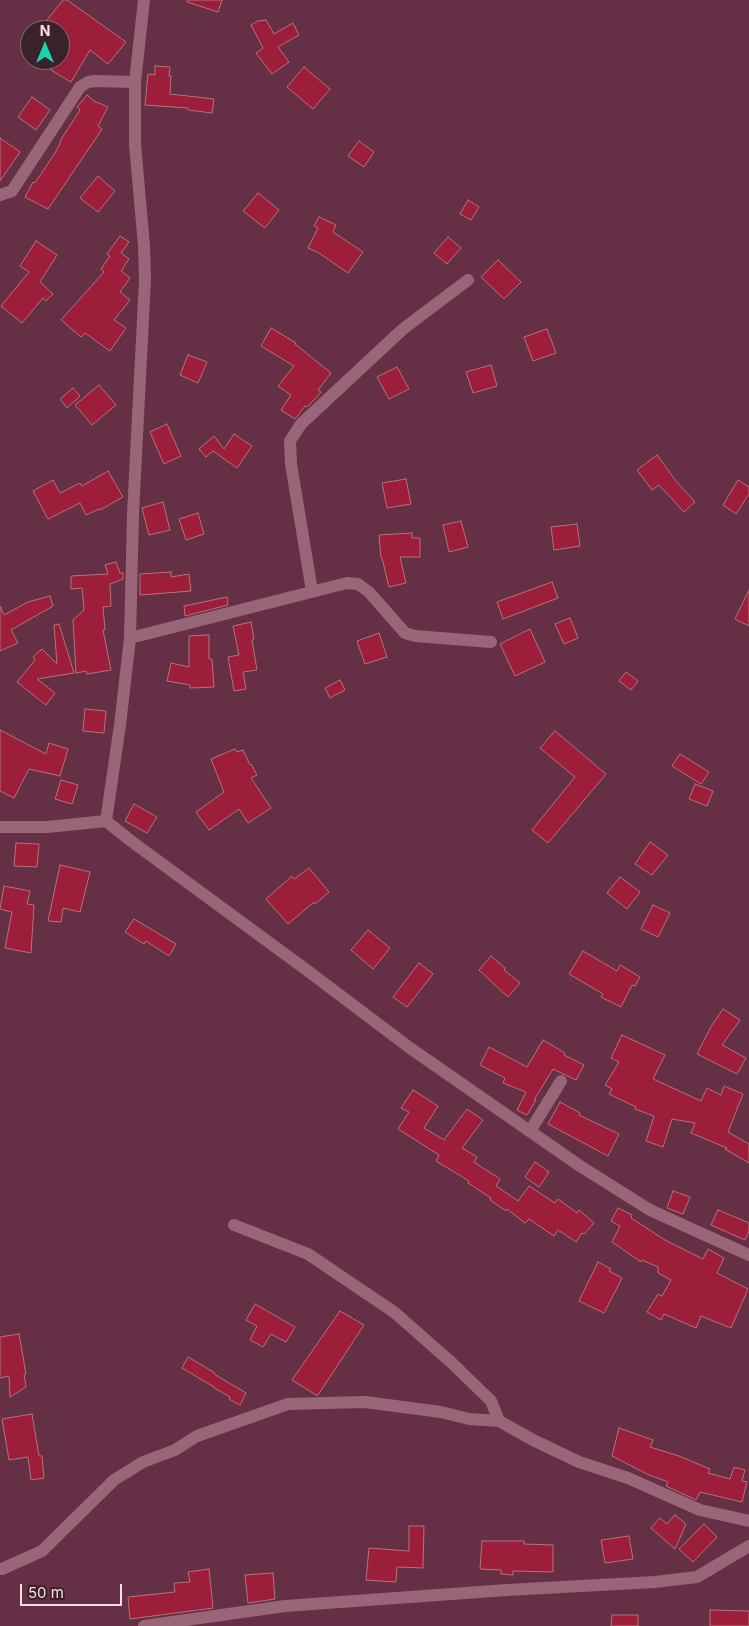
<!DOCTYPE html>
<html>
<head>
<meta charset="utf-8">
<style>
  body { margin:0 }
  #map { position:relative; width:749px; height:1626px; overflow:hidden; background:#653046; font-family:Inter,sans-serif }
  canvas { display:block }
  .north { position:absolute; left:20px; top:20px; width:50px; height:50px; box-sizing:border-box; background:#3a222b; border:1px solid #886c77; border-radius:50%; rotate:0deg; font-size:14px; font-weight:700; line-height:20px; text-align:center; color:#fedce8 }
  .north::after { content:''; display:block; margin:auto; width:18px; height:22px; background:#18d5b2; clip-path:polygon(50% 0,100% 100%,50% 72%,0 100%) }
  .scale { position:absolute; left:20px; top:1584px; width:102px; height:22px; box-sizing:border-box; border:2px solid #fedce8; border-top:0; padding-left:6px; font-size:15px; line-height:18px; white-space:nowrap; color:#fedce8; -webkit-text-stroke:4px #3a222b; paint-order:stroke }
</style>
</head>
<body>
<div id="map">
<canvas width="749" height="1626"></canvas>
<div class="north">N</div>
<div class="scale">50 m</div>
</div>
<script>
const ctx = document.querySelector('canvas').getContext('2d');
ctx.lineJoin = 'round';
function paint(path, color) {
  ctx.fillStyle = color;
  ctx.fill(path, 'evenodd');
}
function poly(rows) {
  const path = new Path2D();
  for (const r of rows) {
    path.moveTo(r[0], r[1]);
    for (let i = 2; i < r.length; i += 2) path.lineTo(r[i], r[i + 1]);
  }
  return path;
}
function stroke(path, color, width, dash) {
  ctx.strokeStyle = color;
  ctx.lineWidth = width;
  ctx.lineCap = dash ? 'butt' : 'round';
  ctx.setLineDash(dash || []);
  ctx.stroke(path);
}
const building = poly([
  [63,0,67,0,126,42,108,64,90,50,71,82,51,70,57,60,60,60,60,55,69,41,60,34,60,30,47,20,63,0],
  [187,0,222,0,218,12,187,2,187,0],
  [266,20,274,34,293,23,299,35,278,47,289,62,272,74,256,53,263,48,251,25,258,21,266,20],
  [155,66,170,67,169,76,171,76,170,94,214,99,212,113,188,110,188,108,145,105,148,74,155,75,155,66],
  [304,67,330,89,313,109,287,87,304,67],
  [87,95,94,101,108,107,98,126,102,129,48,209,25,197,33,182,35,183,55,153,61,142,60,141,80,110,77,107,87,95],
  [32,97,50,110,36,130,18,117,32,97],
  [0,138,20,152,0,181,0,138],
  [359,141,374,152,364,167,348,156,359,141],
  [98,176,115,191,98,212,80,198,98,176],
  [258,193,279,210,265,228,243,211,258,193],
  [468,200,479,207,471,220,460,214,468,200],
  [319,217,336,225,333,232,363,252,348,273,319,253,308,248,318,228,314,226,319,217],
  [120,236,129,242,121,253,129,259,121,271,130,278,120,292,130,300,114,320,126,328,110,351,85,333,81,337,61,320,104,272,101,269,110,256,107,254,120,236],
  [448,237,461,248,447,264,434,253,448,237],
  [36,241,57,255,40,282,53,294,46,301,43,298,22,323,1,306,29,272,20,266,36,241],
  [498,260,521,282,504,299,481,277,498,260],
  [271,328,296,343,295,344,331,373,318,390,321,392,316,398,307,407,305,406,295,419,281,410,291,395,278,386,294,366,261,346,271,328],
  [547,329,556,353,533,361,524,337,547,329],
  [188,355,207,362,198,383,180,375,188,355],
  [491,365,497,386,473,393,466,372,491,365],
  [397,367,409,389,389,399,377,377,397,367],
  [99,385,116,405,92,425,75,405,99,385],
  [73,388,80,396,67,408,60,399,73,388],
  [167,424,181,456,164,464,150,432,167,424],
  [234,434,252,446,237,468,213,451,206,457,199,449,214,436,224,449,234,434],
  [657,455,676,481,695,502,684,512,659,485,652,490,637,470,657,455],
  [108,471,123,497,100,510,99,509,86,515,80,503,48,519,33,491,53,480,60,493,80,483,82,486,108,471],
  [406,479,411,504,387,508,382,483,406,479],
  [738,480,749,487,749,494,736,514,723,505,738,480],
  [163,502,170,530,149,535,142,508,163,502],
  [198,513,204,534,186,540,179,519,198,513],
  [461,521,468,547,449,552,443,525,461,521],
  [577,524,580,546,554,550,551,527,577,524],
  [412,533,412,538,420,538,420,557,400,557,406,583,389,587,382,558,381,558,379,535,412,533],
  [116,562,120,573,123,573,123,579,110,584,111,606,103,607,105,630,103,630,111,670,87,674,86,671,76,673,73,620,84,610,82,588,71,589,71,576,108,574,105,565,116,562],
  [171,572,171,577,189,574,191,591,140,595,140,574,171,572],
  [552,582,558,598,503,619,497,602,552,582],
  [749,590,749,626,735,619,749,590],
  [50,596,53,606,11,630,18,643,0,651,0,606,4,615,28,602,50,596],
  [227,597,228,605,185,616,184,606,227,597],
  [570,618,578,638,564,644,555,624,570,618],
  [251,622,254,639,252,640,257,670,243,672,246,689,234,691,228,657,239,655,233,626,251,622],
  [59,624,74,673,37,679,55,693,46,705,17,682,35,660,33,657,42,649,57,664,54,625,59,624],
  [530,629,545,662,515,676,500,644,530,629],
  [379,633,387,657,365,664,357,641,379,633],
  [209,635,209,659,212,659,214,687,190,688,190,685,167,681,171,663,189,667,189,636,209,635],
  [626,672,638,681,631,690,619,681,626,672],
  [340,680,345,690,330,698,325,688,340,680],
  [85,709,106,711,104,733,83,731,85,709],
  [0,730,46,754,49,743,68,749,60,776,29,769,14,798,0,791,0,730],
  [555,731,606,774,548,843,532,830,575,777,540,748,555,731],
  [235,749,237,752,243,750,250,765,251,764,257,775,251,778,271,808,248,823,239,809,209,830,196,812,224,792,211,759,235,749],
  [680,754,709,772,701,784,672,766,680,754],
  [61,780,78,785,72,804,55,799,61,780],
  [695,784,713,791,707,806,689,799,695,784],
  [134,804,157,817,147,833,125,821,134,804],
  [650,842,668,855,652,875,635,864,650,842],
  [16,843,39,844,37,867,14,866,16,843],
  [60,865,90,872,80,912,63,908,61,922,48,921,60,865],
  [309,868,329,892,315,904,314,902,288,924,266,899,292,876,294,879,309,868],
  [620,877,640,892,627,909,607,893,620,877],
  [4,886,30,891,27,904,34,905,31,953,5,948,12,912,0,909,4,886],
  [653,905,670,913,658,937,641,929,653,905],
  [134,919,176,944,169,956,146,941,144,944,125,932,134,919],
  [368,930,390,948,373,969,351,950,368,930],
  [583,951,617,971,620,965,640,977,635,986,632,985,621,1007,601,997,603,994,569,974,583,951],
  [491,956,505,968,504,970,520,983,508,997,479,970,491,956],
  [419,963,433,974,407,1007,393,997,419,963],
  [723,1009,740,1020,722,1045,746,1058,737,1074,697,1054,712,1025,723,1009],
  [622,1035,665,1055,653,1079,701,1101,707,1088,721,1095,724,1086,743,1094,728,1132,749,1144,749,1163,725,1149,727,1148,691,1133,695,1123,672,1119,663,1147,646,1141,654,1116,635,1109,636,1107,609,1094,612,1089,605,1085,619,1062,611,1058,622,1035],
  [543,1040,565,1053,564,1055,584,1065,576,1080,553,1069,534,1100,536,1100,527,1115,517,1110,526,1092,503,1083,505,1078,480,1065,489,1047,527,1067,543,1040],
  [413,1090,438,1106,424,1128,444,1140,467,1109,483,1120,462,1148,477,1157,474,1162,500,1179,496,1186,518,1201,529,1186,555,1203,558,1199,577,1213,579,1210,594,1223,584,1234,582,1233,576,1242,558,1230,554,1236,529,1219,525,1223,507,1209,506,1211,490,1200,491,1198,468,1183,469,1181,436,1161,439,1155,398,1129,409,1112,401,1108,413,1090],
  [560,1102,580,1113,579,1115,619,1134,608,1156,548,1124,560,1102],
  [535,1162,549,1172,539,1187,525,1177,535,1162],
  [673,1191,690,1197,683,1214,667,1208,673,1191],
  [618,1208,632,1215,631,1218,665,1240,703,1259,708,1249,724,1258,717,1273,748,1289,731,1328,701,1316,696,1328,664,1314,661,1320,647,1312,658,1294,662,1296,671,1280,658,1273,658,1267,642,1260,641,1262,612,1242,620,1226,611,1221,618,1208],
  [718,1210,749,1223,749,1231,745,1240,711,1225,718,1210],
  [598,1262,611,1269,609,1271,622,1278,604,1313,579,1301,598,1262],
  [255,1304,295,1327,286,1342,271,1334,263,1347,250,1340,257,1326,246,1320,255,1304],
  [340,1311,364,1325,318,1395,316,1395,292,1380,340,1311],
  [19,1334,26,1374,24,1374,26,1387,10,1397,9,1376,0,1378,0,1337,19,1334],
  [188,1357,215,1373,214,1374,246,1393,240,1405,229,1399,230,1397,214,1388,214,1387,182,1368,188,1357],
  [32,1414,39,1456,42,1456,44,1478,31,1480,28,1457,9,1460,2,1419,32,1414],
  [619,1428,653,1440,650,1447,679,1456,710,1469,708,1473,730,1479,734,1467,745,1470,742,1481,747,1482,742,1502,700,1492,696,1500,666,1486,668,1482,647,1474,612,1456,619,1428],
  [675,1515,686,1524,675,1549,651,1528,660,1518,667,1524,675,1515],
  [704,1524,717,1537,693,1562,679,1549,704,1524],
  [409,1526,424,1526,423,1568,397,1567,396,1582,366,1580,369,1548,409,1551,409,1526],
  [629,1536,633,1559,605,1563,601,1540,629,1536],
  [482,1541,524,1541,524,1544,553,1545,553,1572,513,1571,513,1575,501,1574,501,1570,480,1569,482,1541],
  [209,1569,213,1608,130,1619,128,1597,175,1592,174,1583,190,1582,188,1572,209,1569],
  [273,1573,275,1599,248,1603,245,1575,273,1573],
  [710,1610,749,1611,749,1626,710,1626,710,1610],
  [612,1615,638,1615,638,1626,611,1626,612,1615]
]);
paint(building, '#9d1e3a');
stroke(building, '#b47378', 1);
stroke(poly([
  [144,0,135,82,135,144,144,246,145,280,133,514,130,638,120,725,106,821,131,841,308,971,410,1048,580,1166,650,1210,749,1255],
  [0,195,12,191,80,87,88,82,95,81,135,82],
  [312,591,291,464,290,441,301,424,403,329,468,280],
  [130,638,347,583,358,584,369,592,405,633,415,636,491,642],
  [0,827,47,827,106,821],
  [530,1131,561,1081],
  [234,1225,308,1254,394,1312,452,1363,491,1401,499,1421],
  [0,1569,2,1569,42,1551,114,1480,143,1462,175,1450,197,1436,288,1404,365,1402,441,1412,469,1419,499,1421,533,1440,579,1462,628,1478,700,1510,749,1521],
  [144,1626,285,1606,507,1590,655,1582,697,1577,749,1546]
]), '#996579', 12);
</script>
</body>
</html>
